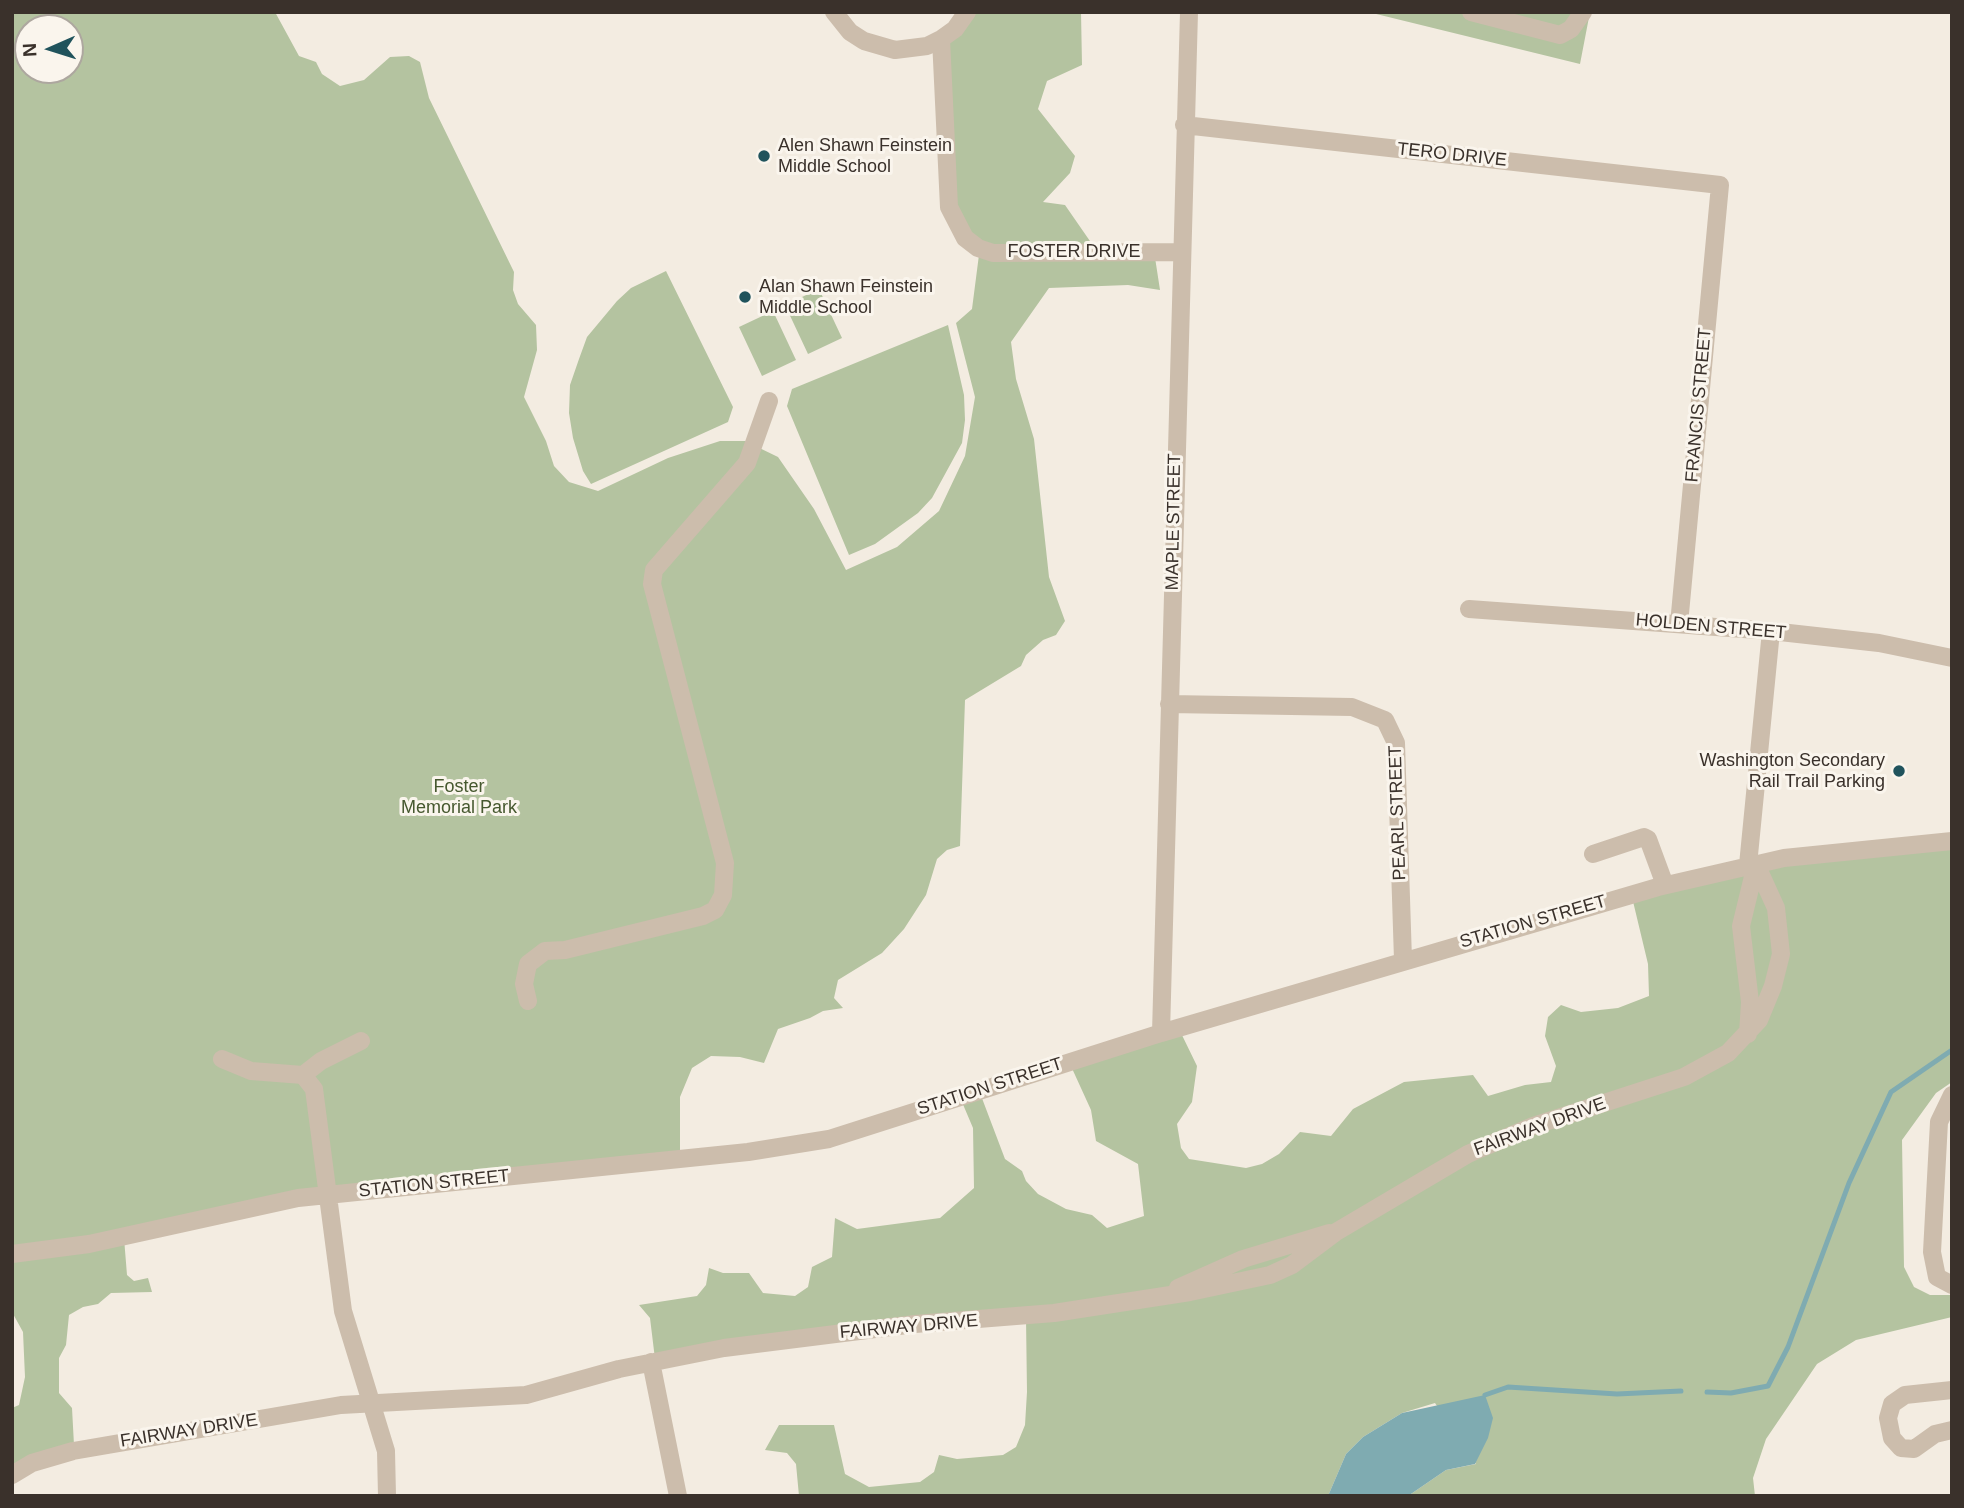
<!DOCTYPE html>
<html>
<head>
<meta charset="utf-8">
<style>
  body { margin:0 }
  #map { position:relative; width:1964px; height:1508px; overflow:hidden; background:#f3ece1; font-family:Arial,sans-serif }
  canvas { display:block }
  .frame { position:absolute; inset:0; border:14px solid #3a312b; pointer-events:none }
  .north { position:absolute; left:14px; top:14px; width:70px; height:70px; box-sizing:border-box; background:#faf5ed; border:2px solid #ada79f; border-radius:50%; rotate:267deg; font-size:19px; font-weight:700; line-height:28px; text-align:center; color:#3a312b }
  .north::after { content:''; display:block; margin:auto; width:24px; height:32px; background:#20535c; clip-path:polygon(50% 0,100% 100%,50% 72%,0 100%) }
</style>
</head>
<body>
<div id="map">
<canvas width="1964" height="1508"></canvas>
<div class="frame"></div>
<div class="north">N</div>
</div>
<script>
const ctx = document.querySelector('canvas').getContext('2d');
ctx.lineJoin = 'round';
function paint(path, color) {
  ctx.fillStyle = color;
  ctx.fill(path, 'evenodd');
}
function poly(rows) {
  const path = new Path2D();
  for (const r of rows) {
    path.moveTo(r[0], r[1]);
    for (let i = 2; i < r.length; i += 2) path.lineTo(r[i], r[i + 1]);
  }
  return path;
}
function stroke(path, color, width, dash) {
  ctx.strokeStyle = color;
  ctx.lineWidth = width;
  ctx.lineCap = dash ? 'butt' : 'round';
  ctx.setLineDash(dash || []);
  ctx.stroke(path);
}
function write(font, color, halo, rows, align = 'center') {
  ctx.font = font + ' Arial,sans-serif';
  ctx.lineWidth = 6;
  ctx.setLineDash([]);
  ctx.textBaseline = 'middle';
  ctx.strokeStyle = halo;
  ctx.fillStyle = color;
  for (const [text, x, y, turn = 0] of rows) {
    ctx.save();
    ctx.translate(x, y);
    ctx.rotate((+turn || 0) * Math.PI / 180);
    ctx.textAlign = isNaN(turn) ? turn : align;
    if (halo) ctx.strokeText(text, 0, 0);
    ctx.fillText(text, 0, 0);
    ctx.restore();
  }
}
paint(poly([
  [12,12,275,12,299,56,316,62,322,74,340,86,364,80,390,57,409,56,420,62,429,98,514,272,513,290,518,304,536,325,537,350,524,397,546,441,554,466,569,482,598,491,668,458,720,441,745,441,778,457,814,509,846,570,897,547,939,511,965,456,975,397,956,323,972,309,980,247,959,226,942,39,966,12,1081,12,1082,65,1047,81,1038,109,1075,156,1070,173,1043,202,1065,205,1092,244,1154,251,1160,290,1128,285,1049,288,1011,342,1016,379,1034,439,1049,577,1065,621,1056,635,1043,640,1026,655,1021,666,965,700,960,846,947,850,937,859,926,895,904,929,882,953,838,980,834,998,843,1008,823,1011,810,1018,778,1029,764,1063,740,1057,711,1056,692,1068,680,1097,680,1157,340,1192,124,1238,127,1275,134,1281,148,1278,152,1292,111,1293,98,1304,83,1307,69,1315,66,1345,59,1358,59,1393,72,1408,74,1445,12,1473,12,1408,19,1405,25,1377,23,1332,12,1312],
  [28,28,70,28,70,70,28,70],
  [1368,12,1590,12,1580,64],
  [666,271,733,407,728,422,591,484,583,471,573,438,569,413,570,385,579,359,587,337,617,301,631,288],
  [819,289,842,338,808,354,785,305],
  [773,311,796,360,762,376,739,327],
  [948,325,964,395,965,420,962,443,932,498,918,513,875,544,849,555,787,406,792,389],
  [1952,839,1952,1082,1936,1093,1902,1140,1904,1267,1914,1287,1930,1295,1952,1295,1952,1317,1856,1340,1817,1364,1766,1439,1753,1478,1755,1496,1408,1496,1446,1470,1476,1464,1435,1403,1402,1413,1363,1437,1346,1454,1328,1496,799,1496,796,1464,787,1453,765,1450,779,1425,834,1425,845,1474,869,1487,920,1482,934,1472,939,1455,957,1459,1003,1455,1016,1447,1025,1425,1027,1392,1026,1318,655,1359,650,1318,639,1305,697,1296,706,1285,709,1268,723,1273,749,1273,763,1293,795,1296,808,1287,812,1267,832,1257,835,1218,857,1229,940,1218,974,1188,973,1128,959,1095,980,1093,1005,1159,1022,1171,1026,1181,1038,1194,1066,1209,1092,1215,1107,1228,1144,1216,1138,1164,1096,1141,1091,1110,1070,1064,1180,1031,1197,1066,1192,1102,1177,1124,1181,1148,1189,1159,1246,1168,1262,1164,1279,1154,1300,1132,1331,1136,1353,1109,1404,1082,1473,1075,1488,1096,1525,1085,1551,1082,1556,1066,1545,1036,1548,1017,1561,1005,1581,1012,1618,1008,1649,996,1648,964,1631,893,1750,864]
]), '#b4c3a0');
paint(poly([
  [1485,1395,1493,1418,1488,1438,1475,1464,1446,1470,1408,1496,1328,1496,1346,1454,1363,1437,1402,1413]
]), '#7fabb1');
stroke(poly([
  [1707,1392,1731,1393,1768,1386,1788,1347,1849,1183,1891,1092,1952,1050],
  [1485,1395,1508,1387,1617,1394,1681,1391]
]), '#7fabb1', 5);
stroke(poly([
  [834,12,850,32,864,41,895,50,927,46,941,39,955,29,967,12],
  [1471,12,1560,35,1571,29,1583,12],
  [941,39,949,207,965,238,978,248,993,253,1181,252],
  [1184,125,1720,185,1679,624],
  [1469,609,1771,631,1879,643,1952,658],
  [1169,704,1352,707,1385,720,1396,743,1403,960],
  [1593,854,1644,837,1648,839,1665,885],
  [1748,865,1771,631],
  [528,1001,524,984,528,964,545,951,565,950,703,916,715,910,723,895,725,863,652,584,654,570,747,463,769,401],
  [1161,1033,1189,12],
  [1748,1034,1750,1002,1741,926,1756,864],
  [222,1059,251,1071,303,1075,314,1089,343,1311,386,1451,387,1496],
  [303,1075,321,1061,361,1041],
  [1952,1095,1939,1122,1932,1252,1937,1277,1952,1285],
  [12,1254,89,1244,298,1198,748,1152,829,1139,1161,1033,1658,887,1784,858,1952,841],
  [1178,1288,1243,1259,1329,1233],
  [651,1362,678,1496],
  [1952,1390,1905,1395,1892,1404,1888,1418,1892,1438,1901,1448,1914,1449,1935,1434,1952,1430],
  [12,1475,32,1463,73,1451,341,1405,526,1395,619,1369,724,1348,915,1324,1054,1313,1190,1292,1270,1275,1292,1265,1336,1232,1468,1154,1533,1126,1684,1077,1728,1053,1759,1020,1773,986,1781,954,1776,908,1756,864]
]), '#ccbdac', 18);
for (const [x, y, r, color] of [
  [764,156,7,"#20535c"],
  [745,297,7,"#20535c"],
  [1899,771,7,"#20535c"]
]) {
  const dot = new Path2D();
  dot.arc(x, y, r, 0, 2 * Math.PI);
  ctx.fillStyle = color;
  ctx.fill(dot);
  stroke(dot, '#faf5ed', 2.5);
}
write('18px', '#3a312b', '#faf5ed', [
  ["Alen Shawn Feinstein",778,146],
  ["Middle School",778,167],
  ["Alan Shawn Feinstein",759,287],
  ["Middle School",759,308],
  ["Washington Secondary",1885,761,"right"],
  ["Rail Trail Parking",1885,782,"right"]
], 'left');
write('18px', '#3a312b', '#faf5ed', [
  ["TERO DRIVE",1452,155,6],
  ["FOSTER DRIVE",1074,252],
  ["FRANCIS STREET",1699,405,-85],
  ["MAPLE STREET",1174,522,-89],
  ["HOLDEN STREET",1711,627,5],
  ["PEARL STREET",1398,813,-92],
  ["STATION STREET",1533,922,-16],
  ["STATION STREET",990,1087,-18],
  ["FAIRWAY DRIVE",1540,1127,-20],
  ["STATION STREET",434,1184,-6],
  ["FAIRWAY DRIVE",909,1327,-5],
  ["FAIRWAY DRIVE",189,1431,-9]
]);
write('18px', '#46582f', '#faf5ed', [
  ["Foster",459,787],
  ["Memorial Park",459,808]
]);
</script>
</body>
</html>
